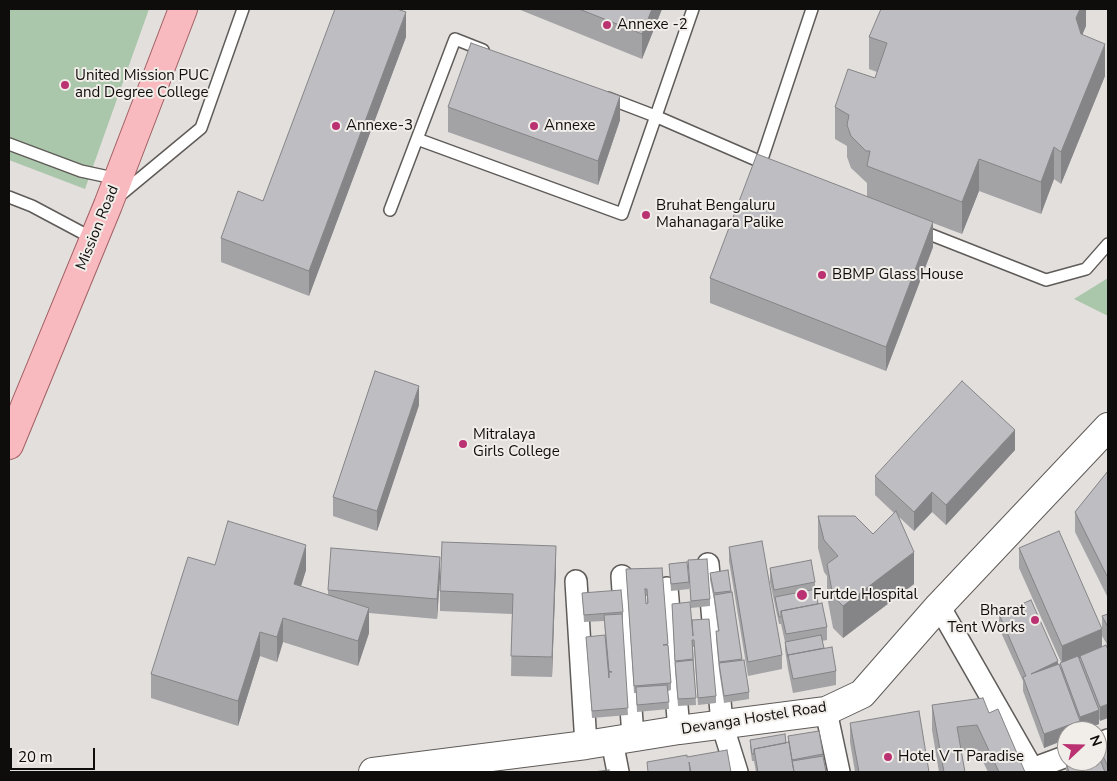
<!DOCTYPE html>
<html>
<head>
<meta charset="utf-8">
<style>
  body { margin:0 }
  #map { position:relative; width:1117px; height:781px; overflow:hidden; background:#e3dfdc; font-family:"Nunito Sans",sans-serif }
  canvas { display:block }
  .frame { position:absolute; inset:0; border:10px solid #0f0d0c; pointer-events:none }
  .north { position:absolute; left:1057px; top:721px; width:50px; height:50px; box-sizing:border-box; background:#f1ede9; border:1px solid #979391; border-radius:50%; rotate:69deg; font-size:14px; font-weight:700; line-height:20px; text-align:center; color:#0f0d0c }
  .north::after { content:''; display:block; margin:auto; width:18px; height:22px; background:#ba3271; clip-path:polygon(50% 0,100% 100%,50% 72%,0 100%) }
  .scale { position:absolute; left:10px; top:748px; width:85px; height:22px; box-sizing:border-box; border:2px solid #0f0d0c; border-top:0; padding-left:6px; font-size:15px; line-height:18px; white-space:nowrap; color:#0f0d0c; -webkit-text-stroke:4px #f1ede9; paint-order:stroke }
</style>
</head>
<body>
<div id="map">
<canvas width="1117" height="781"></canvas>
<div class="frame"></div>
<div class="north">N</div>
<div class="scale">20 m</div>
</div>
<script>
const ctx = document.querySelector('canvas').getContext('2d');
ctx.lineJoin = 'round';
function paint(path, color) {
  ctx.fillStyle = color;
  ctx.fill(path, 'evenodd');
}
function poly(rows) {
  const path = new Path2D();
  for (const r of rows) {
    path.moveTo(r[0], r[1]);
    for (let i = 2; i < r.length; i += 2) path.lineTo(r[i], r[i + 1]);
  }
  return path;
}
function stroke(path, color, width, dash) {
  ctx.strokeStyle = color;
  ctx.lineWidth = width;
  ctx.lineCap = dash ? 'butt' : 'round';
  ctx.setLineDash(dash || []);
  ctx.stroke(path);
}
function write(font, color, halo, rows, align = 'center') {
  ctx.font = font + ' "Nunito Sans",sans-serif';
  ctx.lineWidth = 4;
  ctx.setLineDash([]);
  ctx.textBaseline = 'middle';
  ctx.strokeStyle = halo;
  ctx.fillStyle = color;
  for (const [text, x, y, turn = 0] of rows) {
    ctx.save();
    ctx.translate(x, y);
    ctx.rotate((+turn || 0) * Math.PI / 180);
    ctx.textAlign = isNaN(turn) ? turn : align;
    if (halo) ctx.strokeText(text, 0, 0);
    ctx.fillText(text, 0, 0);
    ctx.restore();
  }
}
paint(poly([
  [9,9,149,9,85,189,9,160],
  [1108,278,1108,316,1074,299]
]), '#aac6ab');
const service = poly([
  [608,98,655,116,761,162,812,9],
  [417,139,622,214,693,9],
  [9,144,81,171,118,179],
  [119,196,201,128,243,9],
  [9,197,32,206,94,239],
  [390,210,455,39,483,50],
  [919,230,1046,280,1086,269,1108,244]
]);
const minor = poly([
  [708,564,722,724,737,772],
  [622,576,633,737],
  [576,581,586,745],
  [667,588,679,730],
  [939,606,1034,772],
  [826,711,839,772],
  [612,741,618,772],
  [1097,745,1108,740],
  [1032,769,1067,756]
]);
const secondary = poly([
  [373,772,586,745,679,730,826,711,862,694,939,606,1108,427]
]);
const primary = poly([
  [9,445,108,205,183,9]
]);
stroke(service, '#5f5b58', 14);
stroke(minor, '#5f5b58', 24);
stroke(secondary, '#5f5b58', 30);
stroke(primary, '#a36064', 30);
stroke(service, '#fff', 11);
stroke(minor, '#fff', 21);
stroke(secondary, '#fff', 28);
stroke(primary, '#f8babf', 28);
paint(poly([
  [518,9,662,9,642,59],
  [1086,9,1086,26,1082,34,1105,76,1061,184,1054,179,1041,214,979,191,962,234,933,223,933,247,886,371,710,303,710,278,867,197,867,183,851,168,847,157,847,146,835,139,835,107,875,78,877,72,869,69,869,37],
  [406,37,309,296,221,262,221,238,263,201],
  [448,107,620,120,598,185,448,132],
  [419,405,377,531,333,516,333,497],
  [1015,450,946,525,932,512,914,531,899,517,914,584,843,638,833,628,827,596,827,576,824,572,818,548,818,516,873,534,894,513,875,495,875,476],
  [1108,471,1108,595,1107,596,1075,532,1075,512],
  [729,547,782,655,782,669,748,676,729,561],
  [1019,548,1102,628,1102,616,1108,614,1108,646,1102,636,1100,721,1099,719,1099,724,1080,731,1080,729,1080,731,1044,748,1023,691,1023,681,999,628,999,614,1058,664,1060,668,1061,662,1019,568],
  [688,560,710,599,710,606,691,608],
  [669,564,689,582,689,589,671,591],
  [215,565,306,570,301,586,328,595,328,590,440,577,437,619,369,613,369,633,358,666,283,642,277,662,260,656,238,726,151,698,151,674],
  [556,566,552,677,511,676,512,614,440,611,440,591],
  [662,568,671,683,671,690,668,691,669,709,637,712,636,693,634,693,626,569],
  [646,596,647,596,647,603,646,604],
  [770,568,815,582,815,590,818,604,827,627,827,640,822,641,824,648,836,671,836,685,793,693,788,669,785,649,785,642,781,624,779,624,770,582],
  [728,570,742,660,749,692,749,699,724,703,719,670,716,638,716,631,718,631,714,600,710,580,710,573],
  [582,593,623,612,623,619,622,619,628,715,592,718,586,637,607,659,604,621,584,622],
  [672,604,692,633,716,696,716,703,698,705,694,647,693,647,696,705,678,706,675,669],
  [932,705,989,713,1025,772,988,772,977,749,961,751,965,772,939,772,932,730],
  [850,723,929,772,855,772,850,742],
  [788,736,823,754,826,772,756,772,754,761,752,761,750,747,750,740,786,743,788,742],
  [1108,746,1108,772,1066,772,1066,763,1100,761,1100,749]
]), '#a3a3a6');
paint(poly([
  [652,9,662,9,642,59,642,34],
  [1080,9,1086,9,1086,26,1076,50,1076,18],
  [406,12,406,37,309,296,309,271],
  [1105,44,1105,76,1061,184,1061,152],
  [620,96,620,120,598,185,598,161],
  [1054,147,1054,179,1041,214,1041,182],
  [979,159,979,191,962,234,962,202],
  [933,222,933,247,886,371,886,347],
  [419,386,419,405,377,531,377,511],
  [1015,430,1015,450,946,525,946,505],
  [932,492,932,512,914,531,914,512],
  [306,545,306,570,294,609,294,584],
  [556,546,556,566,552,677,552,657],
  [914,552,914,584,843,638,843,606],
  [440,557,440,577,437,619,437,599],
  [1107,576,1108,576,1108,595,1107,596],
  [369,608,369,633,358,666,358,641],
  [283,618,283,642,277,662,277,637],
  [1102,629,1102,648,1080,656,1080,658,1062,666,1062,646],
  [260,632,260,656,238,726,238,701],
  [1058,661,1058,675,1031,674],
  [1108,704,1108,718,1100,721,1100,707],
  [1099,710,1099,724,1080,731,1080,717],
  [1080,721,1080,731,1067,731,1067,739,1044,748,1044,734]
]), '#858487');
const building = poly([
  [335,9,397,9,406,12,309,271,221,238,238,191,263,201,335,9],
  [579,9,652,9,642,34,579,9],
  [881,9,1080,9,1076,18,1081,34,1105,44,1061,152,1054,147,1041,182,979,159,962,202,867,166,870,151,866,151,851,136,847,125,849,115,835,107,848,69,875,78,887,43,869,37,881,9],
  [471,43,620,96,598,161,448,107,471,43],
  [757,154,933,222,886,347,710,278,757,154],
  [375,371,419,386,377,511,333,497,375,371],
  [962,381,1015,430,946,505,932,492,914,512,875,476,962,381],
  [1108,471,1108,576,1107,576,1075,512,1108,471],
  [896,511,914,552,843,606,833,596,827,564,838,556,824,540,818,516,855,516,873,534,896,511],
  [228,521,306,545,294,584,369,608,358,641,283,618,277,637,260,632,238,701,151,674,188,557,215,565,228,521],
  [1059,531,1102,629,1062,646,1019,548,1059,531],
  [762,541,782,655,748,662,729,547,762,541],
  [442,542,556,546,552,657,511,656,513,594,440,591,442,542],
  [331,548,440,557,437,599,328,590,331,548],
  [707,559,710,599,691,601,688,560,707,559],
  [811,560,815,582,774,590,770,568,811,560],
  [687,562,689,582,671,584,669,564,687,562],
  [662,568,668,644,663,645,668,645,671,683,634,686,626,569,662,568],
  [645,589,647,589,648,603,646,604,645,589],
  [728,570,731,591,714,593,710,573,728,570],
  [816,589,818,604,781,611,781,617,779,617,775,597,816,589],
  [621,590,623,612,584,615,582,593,621,590],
  [732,592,742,659,719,662,716,631,719,631,714,595,732,592],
  [1031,600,1058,661,1031,674,1059,664,1080,721,1044,734,1023,677,1026,676,999,614,1031,600],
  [690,602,693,636,692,620,709,619,716,696,698,698,694,640,692,640,693,659,675,661,672,604,690,602],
  [822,603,827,627,786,634,781,611,822,603],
  [622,614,628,708,592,711,586,637,605,635,609,678,609,672,612,672,609,671,604,615,622,614],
  [1108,614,1108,627,1102,616,1108,614],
  [821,635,824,648,788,655,788,657,785,642,821,635],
  [1106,645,1108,650,1108,704,1100,707,1080,656,1106,645],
  [832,647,836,671,793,679,788,655,832,647],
  [1078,656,1099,710,1080,717,1060,663,1078,656],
  [693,660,696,698,678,699,675,662,693,660],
  [744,660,749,692,724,696,719,663,744,660],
  [667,685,669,702,637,705,636,687,667,685],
  [983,698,989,713,998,709,1025,772,999,772,977,725,957,727,965,772,944,772,932,705,983,698],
  [919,711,929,772,859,772,850,723,919,711],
  [819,731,823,754,792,760,788,736,819,731],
  [785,734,786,743,754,749,754,754,752,754,750,740,785,734],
  [789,742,794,772,758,772,754,749,789,742],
  [1108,746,1108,767,1100,749,1108,746],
  [727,750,731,772,691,772,689,762,690,772,648,772,647,762,687,755,687,757,727,750],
  [1097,752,1105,772,1069,772,1066,763,1072,761,1097,761,1097,752],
  [823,756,826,772,794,772,792,761,823,756],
  [609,770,609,772,593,772,609,770]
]);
paint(building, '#bebdc1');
stroke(building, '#858487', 1);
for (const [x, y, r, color] of [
  [607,25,5,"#ba3271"],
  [65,85,5,"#ba3271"],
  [336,126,5,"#ba3271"],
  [534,126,5,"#ba3271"],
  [646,215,5,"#ba3271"],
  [822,275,5,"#ba3271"],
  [463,444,5,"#ba3271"],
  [802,595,6,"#ba3271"],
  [1035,620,5,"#ba3271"],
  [888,757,5,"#ba3271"]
]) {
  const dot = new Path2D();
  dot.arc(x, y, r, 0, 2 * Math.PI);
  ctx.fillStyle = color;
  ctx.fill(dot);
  stroke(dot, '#f1ede9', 2);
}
write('15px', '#0f0d0c', '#f1ede9', [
  ["Annexe -2",617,25],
  ["United Mission PUC",75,76],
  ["and Degree College",75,93],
  ["Annexe-3",346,126],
  ["Annexe",544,126],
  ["Bruhat Bengaluru",656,206],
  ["Mahanagara Palike",656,223],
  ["BBMP Glass House",832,275],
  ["Mitralaya",473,435],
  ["Girls College",473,452],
  ["Furtde Hospital",813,595],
  ["Bharat",1025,611,"right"],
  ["Tent Works",1025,628,"right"],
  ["Hotel V T Paradise",898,757]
], 'left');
write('15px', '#0f0d0c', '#f1ede9', [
  ["Mission Road",98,228,-68],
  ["Devanga Hostel Road",754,719,-9]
]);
</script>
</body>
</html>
